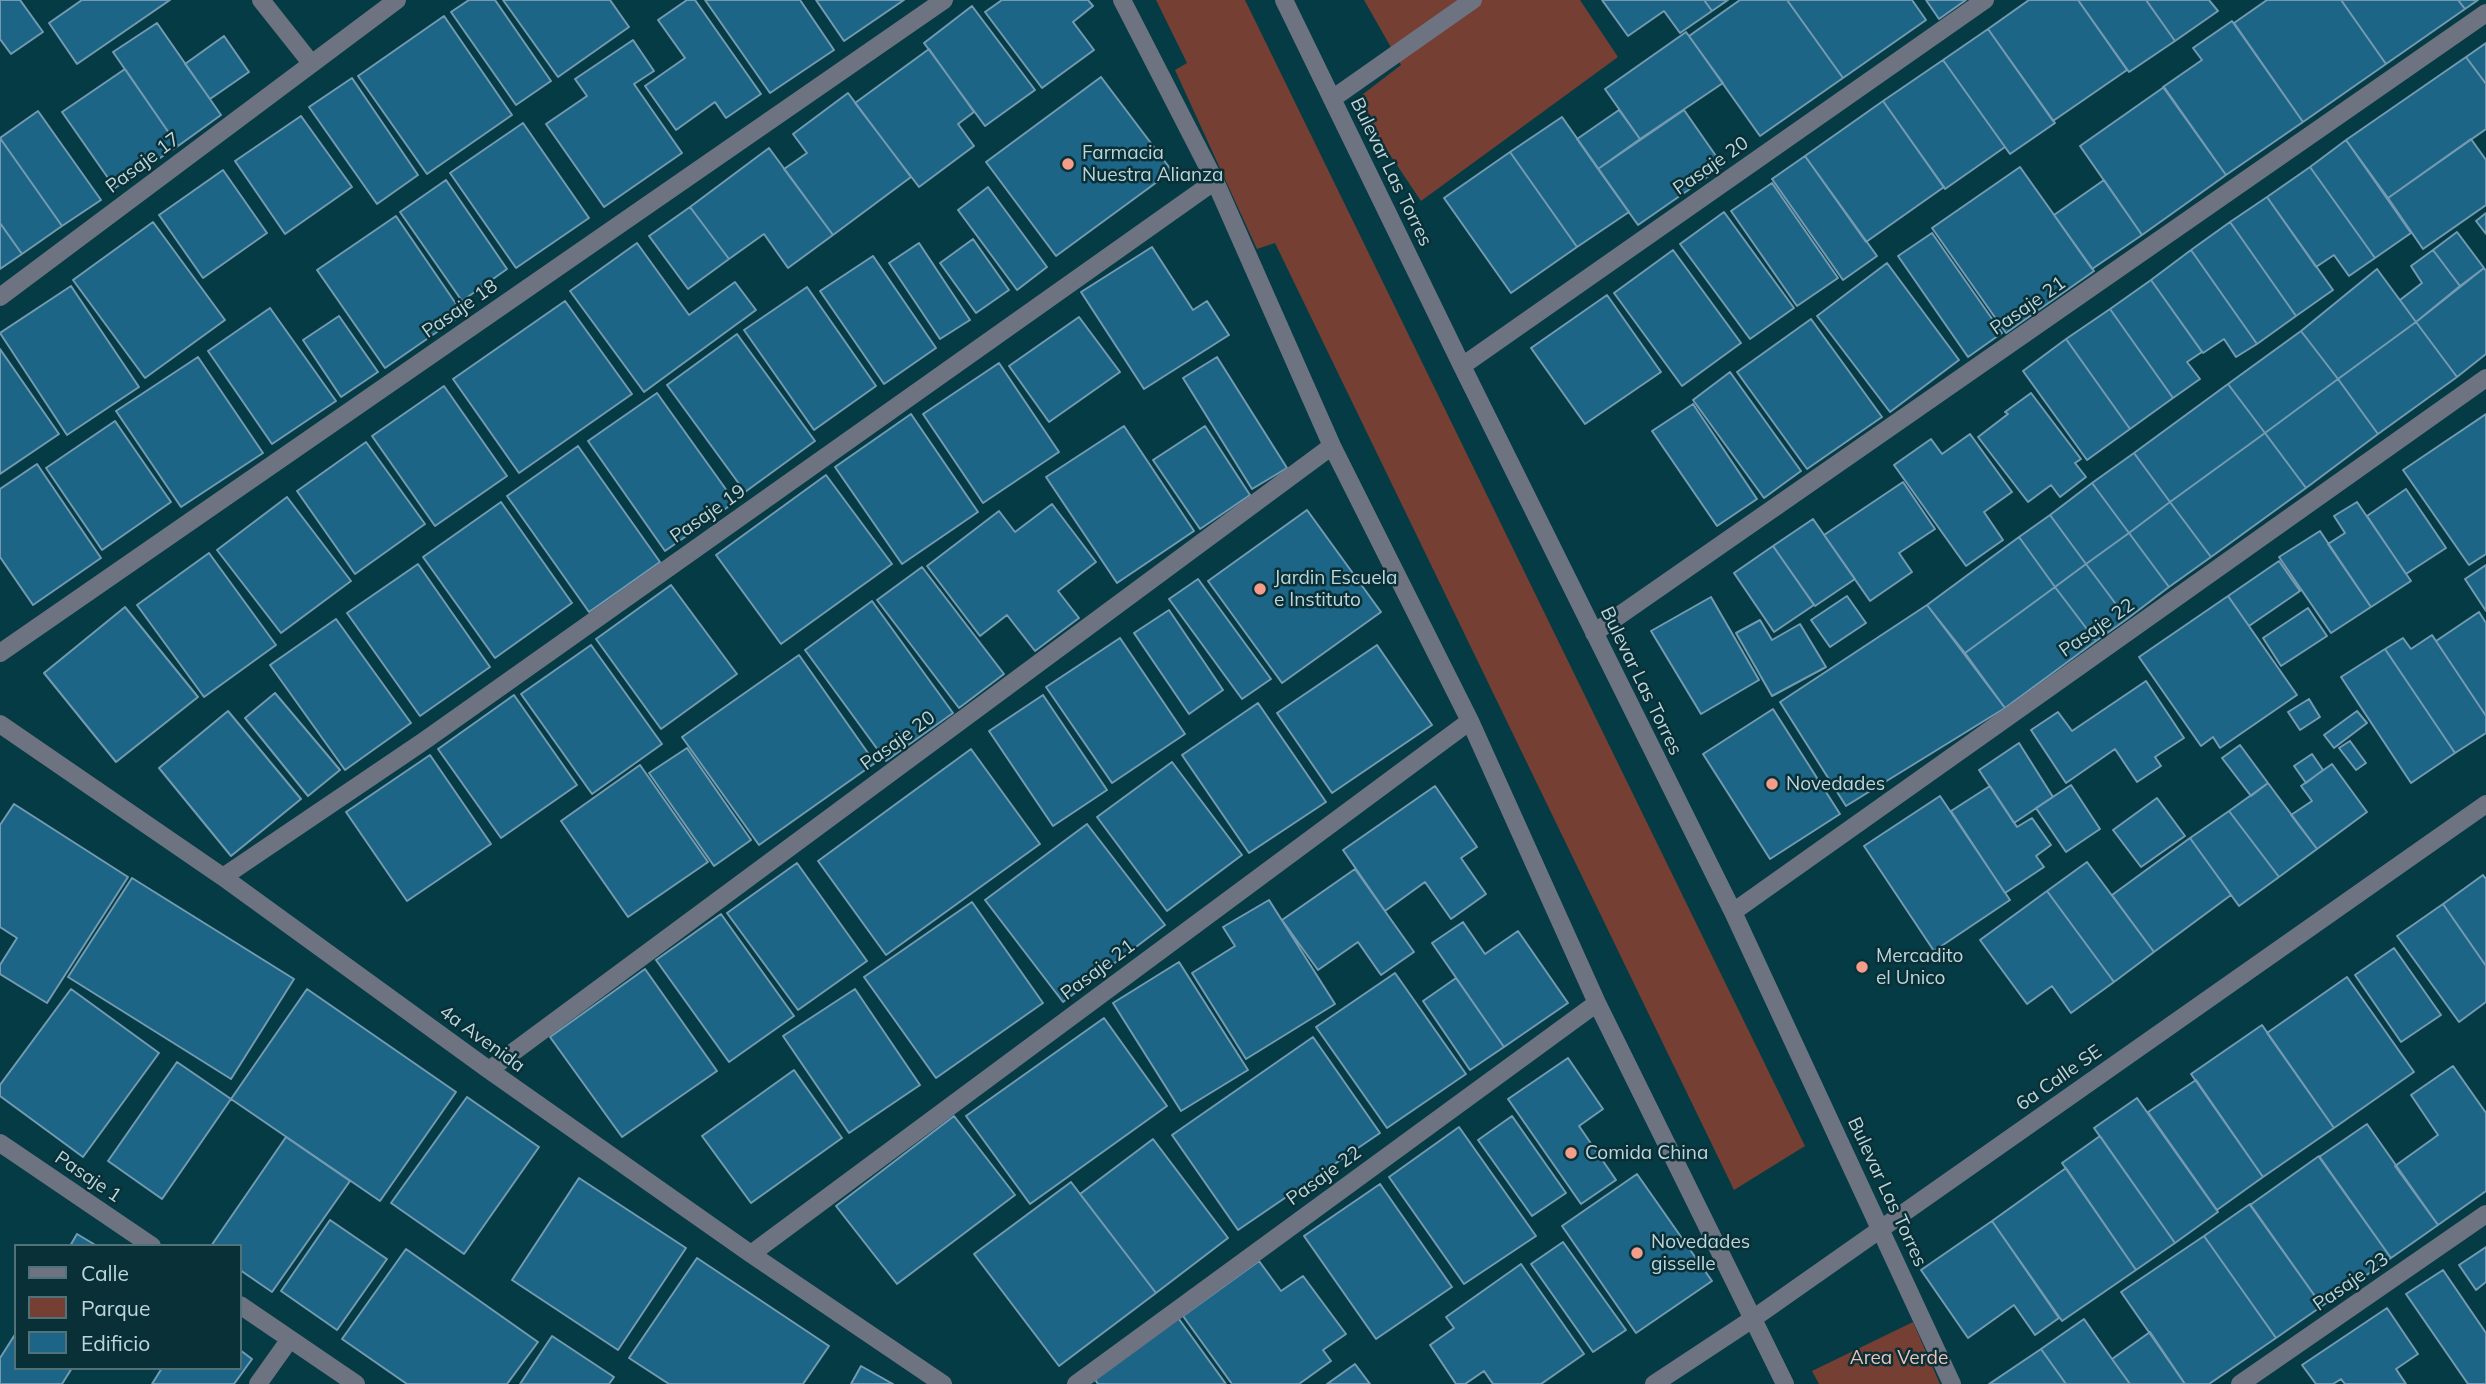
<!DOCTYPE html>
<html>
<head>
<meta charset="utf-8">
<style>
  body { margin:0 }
  #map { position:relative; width:2486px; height:1384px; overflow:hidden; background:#053b44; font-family:Mulish,sans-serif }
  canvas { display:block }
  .legend { position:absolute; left:14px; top:1244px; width:228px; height:126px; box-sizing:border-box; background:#0a3037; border:2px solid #527279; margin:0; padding:9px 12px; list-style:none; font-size:21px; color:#bed6db }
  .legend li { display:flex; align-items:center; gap:14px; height:35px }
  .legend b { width:35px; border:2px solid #527279 }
</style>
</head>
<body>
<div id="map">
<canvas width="2486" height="1384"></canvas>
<ul class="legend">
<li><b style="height:9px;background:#6e7382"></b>Calle</li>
<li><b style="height:19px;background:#753f34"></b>Parque</li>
<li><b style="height:19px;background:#1c6586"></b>Edificio</li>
</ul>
</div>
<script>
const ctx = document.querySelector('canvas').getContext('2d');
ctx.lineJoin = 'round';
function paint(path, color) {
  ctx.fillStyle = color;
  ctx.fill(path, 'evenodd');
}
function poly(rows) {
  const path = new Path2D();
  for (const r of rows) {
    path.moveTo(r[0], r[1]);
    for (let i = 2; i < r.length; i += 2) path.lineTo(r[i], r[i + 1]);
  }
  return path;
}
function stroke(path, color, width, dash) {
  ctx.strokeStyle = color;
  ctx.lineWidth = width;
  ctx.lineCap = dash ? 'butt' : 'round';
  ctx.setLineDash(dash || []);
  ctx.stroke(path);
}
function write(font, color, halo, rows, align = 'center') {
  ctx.font = font + ' Mulish,sans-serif';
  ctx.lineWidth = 5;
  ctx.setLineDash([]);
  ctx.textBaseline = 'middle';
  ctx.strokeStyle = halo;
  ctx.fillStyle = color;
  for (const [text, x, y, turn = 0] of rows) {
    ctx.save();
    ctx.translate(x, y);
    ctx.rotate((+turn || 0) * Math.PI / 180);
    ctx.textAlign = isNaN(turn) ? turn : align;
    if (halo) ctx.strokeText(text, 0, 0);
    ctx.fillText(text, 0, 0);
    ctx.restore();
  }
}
paint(poly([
  [1156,0,1245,0,1805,1146,1734,1190,1275,243,1257,249,1175,70,1187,63],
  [1364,0,1580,0,1618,57,1421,201,1354,101,1401,65],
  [1913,1322,1940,1384,1819,1384,1812,1371]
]), '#753f34');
const building = poly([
  [0,0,20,0,43,32,11,54,0,39,0,0],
  [82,0,170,0,77,64,49,23,82,0],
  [469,0,495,0,551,81,516,105,451,12,469,0],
  [503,0,610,0,629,27,558,77,503,0],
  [687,0,695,0,761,94,726,118,715,102,676,130,645,86,685,58,658,20,687,0],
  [705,0,800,0,834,50,770,93,705,0],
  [816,0,904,0,844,41,816,0],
  [1002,0,1088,0,1093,6,1073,22,1094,50,1042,88,985,12,1002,0],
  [1602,0,1704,0,1712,11,1680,33,1664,11,1628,36,1602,0],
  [1704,0,1728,0,1712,11,1704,0],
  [1740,0,1787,0,1843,78,1760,136,1689,36,1740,0],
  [1787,0,1912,0,1926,20,1843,78,1787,0],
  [1926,0,1966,0,1939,19,1926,0],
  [2029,0,2078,0,2127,70,2053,121,1988,29,2029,0],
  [2078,0,2146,0,2175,41,2129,72,2078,0],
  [2146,0,2209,0,2218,11,2175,41,2146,0],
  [2267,0,2341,0,2386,64,2303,122,2234,23,2267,0],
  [2341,0,2458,0,2465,9,2386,64,2341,0],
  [2458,0,2478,0,2465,9,2458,0],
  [972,6,1035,90,985,126,924,43,972,6],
  [444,16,512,115,427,174,358,76,444,16],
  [2232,21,2303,122,2226,175,2163,87,2202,60,2193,48,2232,21],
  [157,23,221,115,178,146,113,52,157,23],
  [1988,29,2055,123,2010,154,1943,60,1988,29],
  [1686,32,1723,83,1640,139,1605,89,1686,32],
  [224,36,249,72,210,99,185,64,224,36],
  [633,40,654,71,634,84,682,153,604,207,546,124,587,96,575,79,633,40],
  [2486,43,2486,84,2466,57,2486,43],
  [929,49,974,112,958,124,974,146,919,187,855,103,929,49],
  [2466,57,2486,84,2486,129,2388,198,2346,140,2466,57],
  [1943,60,2005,147,1945,189,1883,101,1943,60],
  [125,69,178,146,115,188,62,112,125,69],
  [1101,77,1172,171,1056,256,986,162,1101,77],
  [352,78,418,175,377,204,309,107,352,78],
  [2164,87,2226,175,2142,235,2080,146,2164,87],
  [848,93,911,177,833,235,784,169,807,153,793,134,848,93],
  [1883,101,1944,187,1866,242,1805,156,1883,101],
  [1619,110,1640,139,1598,169,1577,139,1619,110],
  [1684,110,1723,166,1638,225,1598,169,1684,110],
  [38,111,101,200,62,226,0,138,38,111],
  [301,116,352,187,285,234,235,161,301,116],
  [1562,117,1629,212,1577,247,1510,152,1562,117],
  [523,123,589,218,516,268,450,173,523,123],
  [0,138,62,226,22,254,0,223,0,138],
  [2471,139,2486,160,2486,205,2423,249,2388,198,2471,139],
  [2346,140,2411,233,2375,258,2310,167,2346,140],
  [769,148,833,235,788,268,764,234,729,259,690,207,769,148],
  [1510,152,1577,247,1511,293,1444,198,1510,152],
  [1805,156,1877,256,1843,280,1772,179,1805,156],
  [2020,167,2094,271,2006,333,1932,228,2020,167],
  [2310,167,2375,258,2349,276,2334,255,2316,267,2267,197,2310,167],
  [223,170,267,233,203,278,159,215,223,170],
  [446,180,507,269,462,301,400,212,446,180],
  [2104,180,2142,235,2092,269,2054,215,2104,180],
  [1772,183,1838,278,1797,306,1731,211,1772,183],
  [988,187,1047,267,1017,290,958,210,988,187],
  [2267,197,2333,290,2296,316,2230,222,2267,197],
  [690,207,729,259,688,289,649,236,690,207],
  [1724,212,1794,308,1750,339,1680,244,1724,212],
  [2486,213,2486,234,2476,221,2486,213],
  [396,216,463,314,385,368,317,270,396,216],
  [153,222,225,320,145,378,73,280,153,222],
  [2230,222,2296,316,2257,344,2191,250,2230,222],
  [0,223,22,254,0,269,0,223],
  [2457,232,2484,268,2460,286,2433,250,2457,232],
  [1932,233,2002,333,1968,357,1898,256,1932,233],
  [973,239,1009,290,976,313,940,263,973,239],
  [637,243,689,315,735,282,756,310,644,392,570,291,637,243],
  [919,243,970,320,940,339,889,263,919,243],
  [1152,247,1193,310,1207,301,1229,335,1144,389,1081,292,1152,247],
  [1673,250,1741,343,1682,386,1614,293,1673,250],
  [2191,250,2257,344,2236,357,2224,339,2203,353,2151,280,2191,250],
  [2433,250,2460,286,2416,322,2400,300,2422,283,2411,266,2433,250],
  [873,256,936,348,884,384,820,291,873,256],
  [1887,263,1959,360,1890,412,1817,316,1887,263],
  [2484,268,2486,271,2486,354,2457,377,2416,322,2484,268],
  [2377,269,2416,322,2338,379,2301,331,2377,269],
  [2151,280,2202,352,2187,362,2200,379,2173,398,2110,309,2151,280],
  [71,286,139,387,67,435,0,333,71,286],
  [807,287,876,386,814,430,744,330,807,287],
  [1607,295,1661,372,1585,424,1531,348,1607,295],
  [565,301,632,394,519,473,453,379,565,301],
  [270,308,336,401,272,444,208,351,270,308],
  [2110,309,2173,398,2130,429,2066,339,2110,309],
  [339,316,378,372,341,397,303,340,339,316],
  [1079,317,1120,372,1049,422,1009,366,1079,317],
  [1811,319,1882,417,1807,469,1737,372,1811,319],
  [2416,322,2457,377,2378,434,2338,379,2416,322],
  [2301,331,2338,379,2265,433,2228,384,2301,331],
  [737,334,815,441,745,492,667,385,737,334],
  [2066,339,2130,429,2087,460,2023,371,2066,339],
  [0,349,59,434,0,474,0,349],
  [198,357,263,453,181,507,116,411,198,357],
  [1217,357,1287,468,1252,489,1183,378,1217,357],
  [999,363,1059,452,983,503,923,414,999,363],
  [1730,372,1801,471,1764,498,1693,400,1730,372],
  [2338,379,2378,434,2306,488,2265,433,2338,379],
  [2228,384,2265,433,2170,502,2134,453,2228,384],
  [444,386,507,476,435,526,372,436,444,386],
  [657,393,735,502,665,551,588,441,657,393],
  [2031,393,2081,459,2075,463,2086,477,2060,497,2051,485,2028,502,1978,437,2008,414,2005,412,2031,393],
  [1693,404,1757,499,1717,526,1652,431,1693,404],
  [911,414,978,512,902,564,835,467,911,414],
  [2486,414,2486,554,2469,565,2403,470,2486,414],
  [115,421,171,502,102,550,46,468,115,421],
  [1124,426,1194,531,1117,583,1046,477,1124,426],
  [1205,426,1250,495,1200,529,1153,460,1205,426],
  [2265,433,2306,488,2211,557,2170,502,2265,433],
  [1970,434,2012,492,1984,512,2003,540,1966,566,1894,465,1931,439,1942,454,1970,434],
  [366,442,425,524,355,574,297,491,366,442],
  [578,446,660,562,589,612,507,496,578,446],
  [2134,453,2170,502,2129,533,2092,483,2134,453],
  [37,464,101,558,33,605,0,557,0,489,37,464],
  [826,475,892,564,781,644,716,555,826,475],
  [1903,482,1935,529,1899,553,1912,572,1870,601,1824,535,1903,482],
  [2092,483,2129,533,2086,564,2050,515,2092,483],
  [2406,489,2446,548,2406,574,2367,516,2406,489],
  [287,497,351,581,281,633,217,550,287,497],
  [501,502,572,603,495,658,423,557,501,502],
  [2170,502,2211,557,2169,587,2129,533,2170,502],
  [2357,502,2411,581,2371,607,2328,544,2345,533,2334,516,2357,502],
  [1052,504,1096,562,1058,591,1079,618,1035,651,1007,615,980,636,927,566,999,511,1015,532,1052,504],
  [1307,510,1381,612,1282,683,1208,581,1307,510],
  [2050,515,2086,564,2055,587,2019,537,2050,515],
  [1813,519,1855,579,1815,606,1773,546,1813,519],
  [2320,531,2371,607,2331,633,2279,557,2320,531],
  [2129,533,2169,587,2127,619,2086,564,2129,533],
  [2019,537,2055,587,1965,653,1927,605,2019,537],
  [1773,546,1814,605,1774,632,1734,573,1773,546],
  [209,553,276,645,204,697,137,605,209,553],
  [2279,561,2300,591,2249,626,2228,596,2279,561],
  [418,564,490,667,420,716,347,613,418,564],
  [2086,564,2127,619,2096,641,2055,587,2086,564],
  [2486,565,2486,611,2465,579,2486,565],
  [922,567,1004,674,959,708,877,600,922,567],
  [1198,579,1271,679,1242,699,1169,599,1198,579],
  [671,585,737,674,661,729,596,639,671,585],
  [2055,587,2096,641,2005,708,1965,653,2055,587],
  [1847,596,1866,623,1830,647,1811,620,1847,596],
  [2228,596,2297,695,2220,748,2213,737,2201,746,2139,657,2228,596],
  [1711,597,1759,680,1701,714,1651,631,1711,597],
  [872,601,953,713,886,761,805,650,872,601],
  [1927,605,2005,708,1846,806,1780,702,1927,605],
  [125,607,198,697,116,762,44,673,125,607],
  [2308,608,2327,636,2281,666,2263,638,2308,608],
  [1169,610,1223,690,1189,714,1134,633,1169,610],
  [2479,612,2486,623,2486,716,2436,641,2479,612],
  [336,619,411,723,345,770,270,665,336,619],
  [1760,620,1772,640,1800,624,1826,667,1772,696,1736,633,1760,620],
  [2432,635,2486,716,2486,733,2455,753,2385,649,2403,638,2411,649,2432,635],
  [1120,638,1185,734,1112,783,1046,687,1120,638],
  [591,645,662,744,592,794,521,694,591,645],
  [1377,645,1432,725,1332,793,1277,713,1377,645],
  [2385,649,2455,753,2411,783,2341,677,2385,649],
  [799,655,875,763,759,845,682,737,799,655],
  [2146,681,2184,738,2155,757,2161,766,2137,782,2115,749,2066,783,2031,730,2058,712,2072,731,2146,681],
  [275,693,340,770,308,796,245,718,275,693],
  [514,695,577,785,501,838,438,749,514,695],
  [1043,695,1107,790,1053,826,989,731,1043,695],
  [2309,699,2320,717,2300,730,2288,712,2309,699],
  [1258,703,1326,802,1249,853,1182,755,1258,703],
  [1773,709,1840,814,1770,859,1703,754,1773,709],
  [228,711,301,799,231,856,159,768,228,711],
  [2357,711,2367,723,2334,748,2324,735,2357,711],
  [2350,741,2366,763,2356,770,2339,748,2350,741],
  [2019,743,2053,797,2014,823,1979,770,2019,743],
  [2240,745,2268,783,2251,796,2222,758,2240,745],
  [687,748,751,840,714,866,649,773,687,748],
  [971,749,1040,844,886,955,818,861,971,749],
  [2312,754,2323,770,2306,783,2294,766,2312,754],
  [430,755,491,844,407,901,346,812,430,755],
  [1172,762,1242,855,1167,911,1097,817,1172,762],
  [2332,764,2367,812,2317,849,2291,815,2312,801,2301,786,2332,764],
  [640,765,708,862,628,917,561,821,640,765],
  [2268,783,2317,849,2279,877,2229,811,2268,783],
  [2071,785,2100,829,2066,852,2036,808,2071,785],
  [1435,786,1477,847,1461,858,1486,894,1451,919,1425,882,1385,911,1343,850,1435,786],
  [1990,786,2017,827,2032,818,2051,845,2036,856,2044,867,2005,893,1951,811,1990,786],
  [1940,796,2010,900,1934,951,1864,846,1940,796],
  [2157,798,2185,836,2141,867,2113,830,2157,798],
  [14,804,128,877,47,1003,0,974,0,965,17,938,0,927,0,825,14,804],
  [2229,811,2279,877,2239,906,2190,838,2229,811],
  [1087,824,1165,925,1063,1002,985,900,1087,824],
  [2190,838,2231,895,2154,952,2112,895,2190,838],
  [2087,862,2154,952,2114,982,2047,891,2087,862],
  [797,863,867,961,798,1010,727,913,797,863],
  [1355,869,1414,952,1381,975,1358,942,1318,970,1282,920,1355,869],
  [2483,875,2486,879,2486,966,2443,904,2483,875],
  [132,878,294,979,231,1079,68,977,132,878],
  [2047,891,2114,982,2071,1013,2052,986,2027,1004,1980,940,2047,891],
  [1269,900,1335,1004,1246,1059,1192,973,1235,946,1223,927,1269,900],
  [972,902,1043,1003,936,1078,864,977,972,902],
  [2443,904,2486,966,2486,1002,2459,1022,2397,936,2443,904],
  [721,914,794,1016,729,1062,656,960,721,914],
  [1463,922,1485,954,1518,931,1568,1003,1504,1047,1432,943,1463,922],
  [2394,948,2441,1015,2401,1042,2355,975,2394,948],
  [1179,962,1248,1070,1181,1111,1113,1003,1179,962],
  [645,969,717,1071,622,1137,550,1037,645,969],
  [1395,973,1466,1074,1387,1128,1316,1027,1395,973],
  [2347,977,2414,1072,2334,1128,2267,1033,2347,977],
  [1456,978,1504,1047,1470,1070,1423,1001,1456,978],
  [71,989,159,1053,83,1157,0,1096,0,1085,71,989],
  [307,989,456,1092,380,1201,231,1099,307,989],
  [855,989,920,1085,849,1133,783,1036,855,989],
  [1104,1018,1167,1106,1030,1204,966,1116,1104,1018],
  [2262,1025,2334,1128,2263,1177,2191,1074,2262,1025],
  [1313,1037,1380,1133,1238,1230,1172,1135,1313,1037],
  [1568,1058,1603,1109,1579,1126,1616,1180,1581,1204,1508,1099,1568,1058],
  [177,1062,231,1099,162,1199,108,1161,177,1062],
  [2453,1066,2486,1113,2486,1191,2438,1225,2395,1166,2438,1135,2411,1095,2453,1066],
  [794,1070,842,1138,751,1203,702,1136,794,1070],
  [2196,1080,2263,1177,2217,1210,2148,1112,2196,1080],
  [467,1097,539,1147,464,1254,391,1203,467,1097],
  [2137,1098,2218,1212,2175,1243,2094,1128,2137,1098],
  [954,1116,1015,1195,897,1284,836,1206,954,1116],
  [1512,1116,1566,1193,1532,1216,1478,1140,1512,1116],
  [2367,1124,2438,1225,2391,1258,2319,1157,2367,1124],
  [1459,1127,1536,1236,1464,1284,1389,1177,1459,1127],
  [2100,1136,2175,1243,2136,1270,2062,1163,2100,1136],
  [286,1137,350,1181,272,1292,240,1270,240,1246,211,1246,286,1137],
  [1153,1139,1228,1238,1156,1293,1080,1194,1153,1139],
  [2319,1156,2391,1258,2322,1306,2250,1205,2319,1156],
  [2066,1168,2136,1270,2062,1321,1992,1221,2066,1168],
  [1637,1174,1712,1281,1636,1333,1562,1226,1637,1174],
  [579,1178,686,1248,618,1350,512,1280,579,1178],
  [1071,1182,1156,1293,1059,1366,974,1254,1071,1182],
  [1380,1184,1452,1287,1376,1339,1304,1236,1380,1184],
  [2250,1204,2322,1306,2276,1338,2204,1236,2250,1204],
  [330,1220,387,1259,337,1330,281,1291,330,1220],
  [1992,1221,2059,1318,2035,1335,2014,1305,1968,1338,1921,1270,1992,1221],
  [77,1234,97,1246,70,1246,77,1234],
  [2204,1236,2276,1338,2209,1384,2185,1384,2121,1292,2204,1236],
  [1563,1242,1626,1330,1593,1352,1531,1264,1563,1242],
  [2486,1247,2486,1282,2476,1290,2459,1265,2486,1247],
  [406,1249,538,1342,507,1384,407,1384,342,1339,406,1249],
  [697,1258,829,1346,803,1384,669,1384,629,1358,697,1258],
  [1259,1261,1281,1291,1303,1276,1346,1334,1323,1350,1331,1361,1299,1384,1232,1384,1183,1316,1259,1261],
  [1521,1264,1584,1354,1541,1384,1493,1384,1484,1371,1465,1384,1456,1384,1430,1345,1454,1328,1446,1317,1521,1264],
  [2443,1270,2486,1333,2486,1384,2468,1384,2406,1294,2443,1270],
  [2387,1308,2418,1354,2396,1369,2406,1384,2345,1384,2341,1379,2333,1384,2316,1384,2302,1365,2387,1308],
  [1176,1315,1226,1384,1098,1384,1092,1375,1176,1315],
  [2084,1319,2112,1359,2130,1384,2066,1384,2041,1349,2084,1319],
  [2150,1332,2185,1384,2130,1384,2112,1359,2150,1332],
  [16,1333,16,1368,72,1368,62,1384,0,1384,0,1358,16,1333],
  [552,1336,614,1377,609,1384,520,1384,552,1336],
  [2041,1349,2066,1384,1989,1384,2041,1349],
  [240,1350,252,1359,234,1384,152,1384,162,1368,240,1368,240,1350],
  [1355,1364,1370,1384,1327,1384,1355,1364],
  [861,1366,893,1384,851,1384,861,1366]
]);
paint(building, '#1c6586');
stroke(building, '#739ab0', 2);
stroke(poly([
  [261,0,311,63],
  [1122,0,1215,181,1332,446,1470,721,1597,1003,1785,1384],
  [1284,0,1462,366,1733,912,1952,1384],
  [1332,99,1473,0],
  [0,297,397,0],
  [1462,366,1985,0],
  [1594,633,2486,13],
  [0,653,944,0],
  [0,724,223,877,489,1070,751,1254,943,1384],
  [223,877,424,741,1215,181],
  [1733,912,2486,378],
  [489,1070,1332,446],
  [0,1143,152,1246],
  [751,1254,1470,721],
  [240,1305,356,1384],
  [258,1384,290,1339],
  [1076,1384,1597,1003],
  [1654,1384,1754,1318,2486,804],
  [2240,1384,2486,1214]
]), '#6e7382', 18);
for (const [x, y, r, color] of [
  [1068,164,7,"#f49d8b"],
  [1260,589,7,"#f49d8b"],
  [1772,784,7,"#f49d8b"],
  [1862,967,7,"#f49d8b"],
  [1571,1153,7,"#f49d8b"],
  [1637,1253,7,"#f49d8b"]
]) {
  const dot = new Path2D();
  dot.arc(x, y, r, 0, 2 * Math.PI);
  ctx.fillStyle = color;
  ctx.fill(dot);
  stroke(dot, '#0a3037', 2.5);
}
write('19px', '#bed6db', '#0a3037', [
  ["Farmacia",1082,153],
  ["Nuestra Alianza",1082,175],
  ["Jardin Escuela",1274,578],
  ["e Instituto",1274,600],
  ["Novedades",1786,784],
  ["Mercadito",1876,956],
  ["el Unico",1876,978],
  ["Comida China",1585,1153],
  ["Novedades",1651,1242],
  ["gisselle",1651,1264]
], 'left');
write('19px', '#bed6db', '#0a3037', [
  ["Pasaje 17",143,163,-37],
  ["Pasaje 20",1711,166,-35],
  ["Bulevar Las Torres",1391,172,64],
  ["Pasaje 21",2028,306,-35],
  ["Pasaje 18",460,309,-35],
  ["Pasaje 19",708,514,-35],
  ["Pasaje 22",2097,628,-35],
  ["Bulevar Las Torres",1641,681,64],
  ["Pasaje 20",898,741,-36],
  ["Pasaje 21",1098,970,-37],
  ["4a Avenida",482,1039,36],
  ["6a Calle SE",2059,1078,-35],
  ["Pasaje 22",1324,1176,-36],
  ["Pasaje 1",88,1177,34],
  ["Bulevar Las Torres",1887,1192,65],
  ["Pasaje 23",2351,1282,-35]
]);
write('19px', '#f0c1b7', '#0a3037', [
  ["Area Verde",1899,1358]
]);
</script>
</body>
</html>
